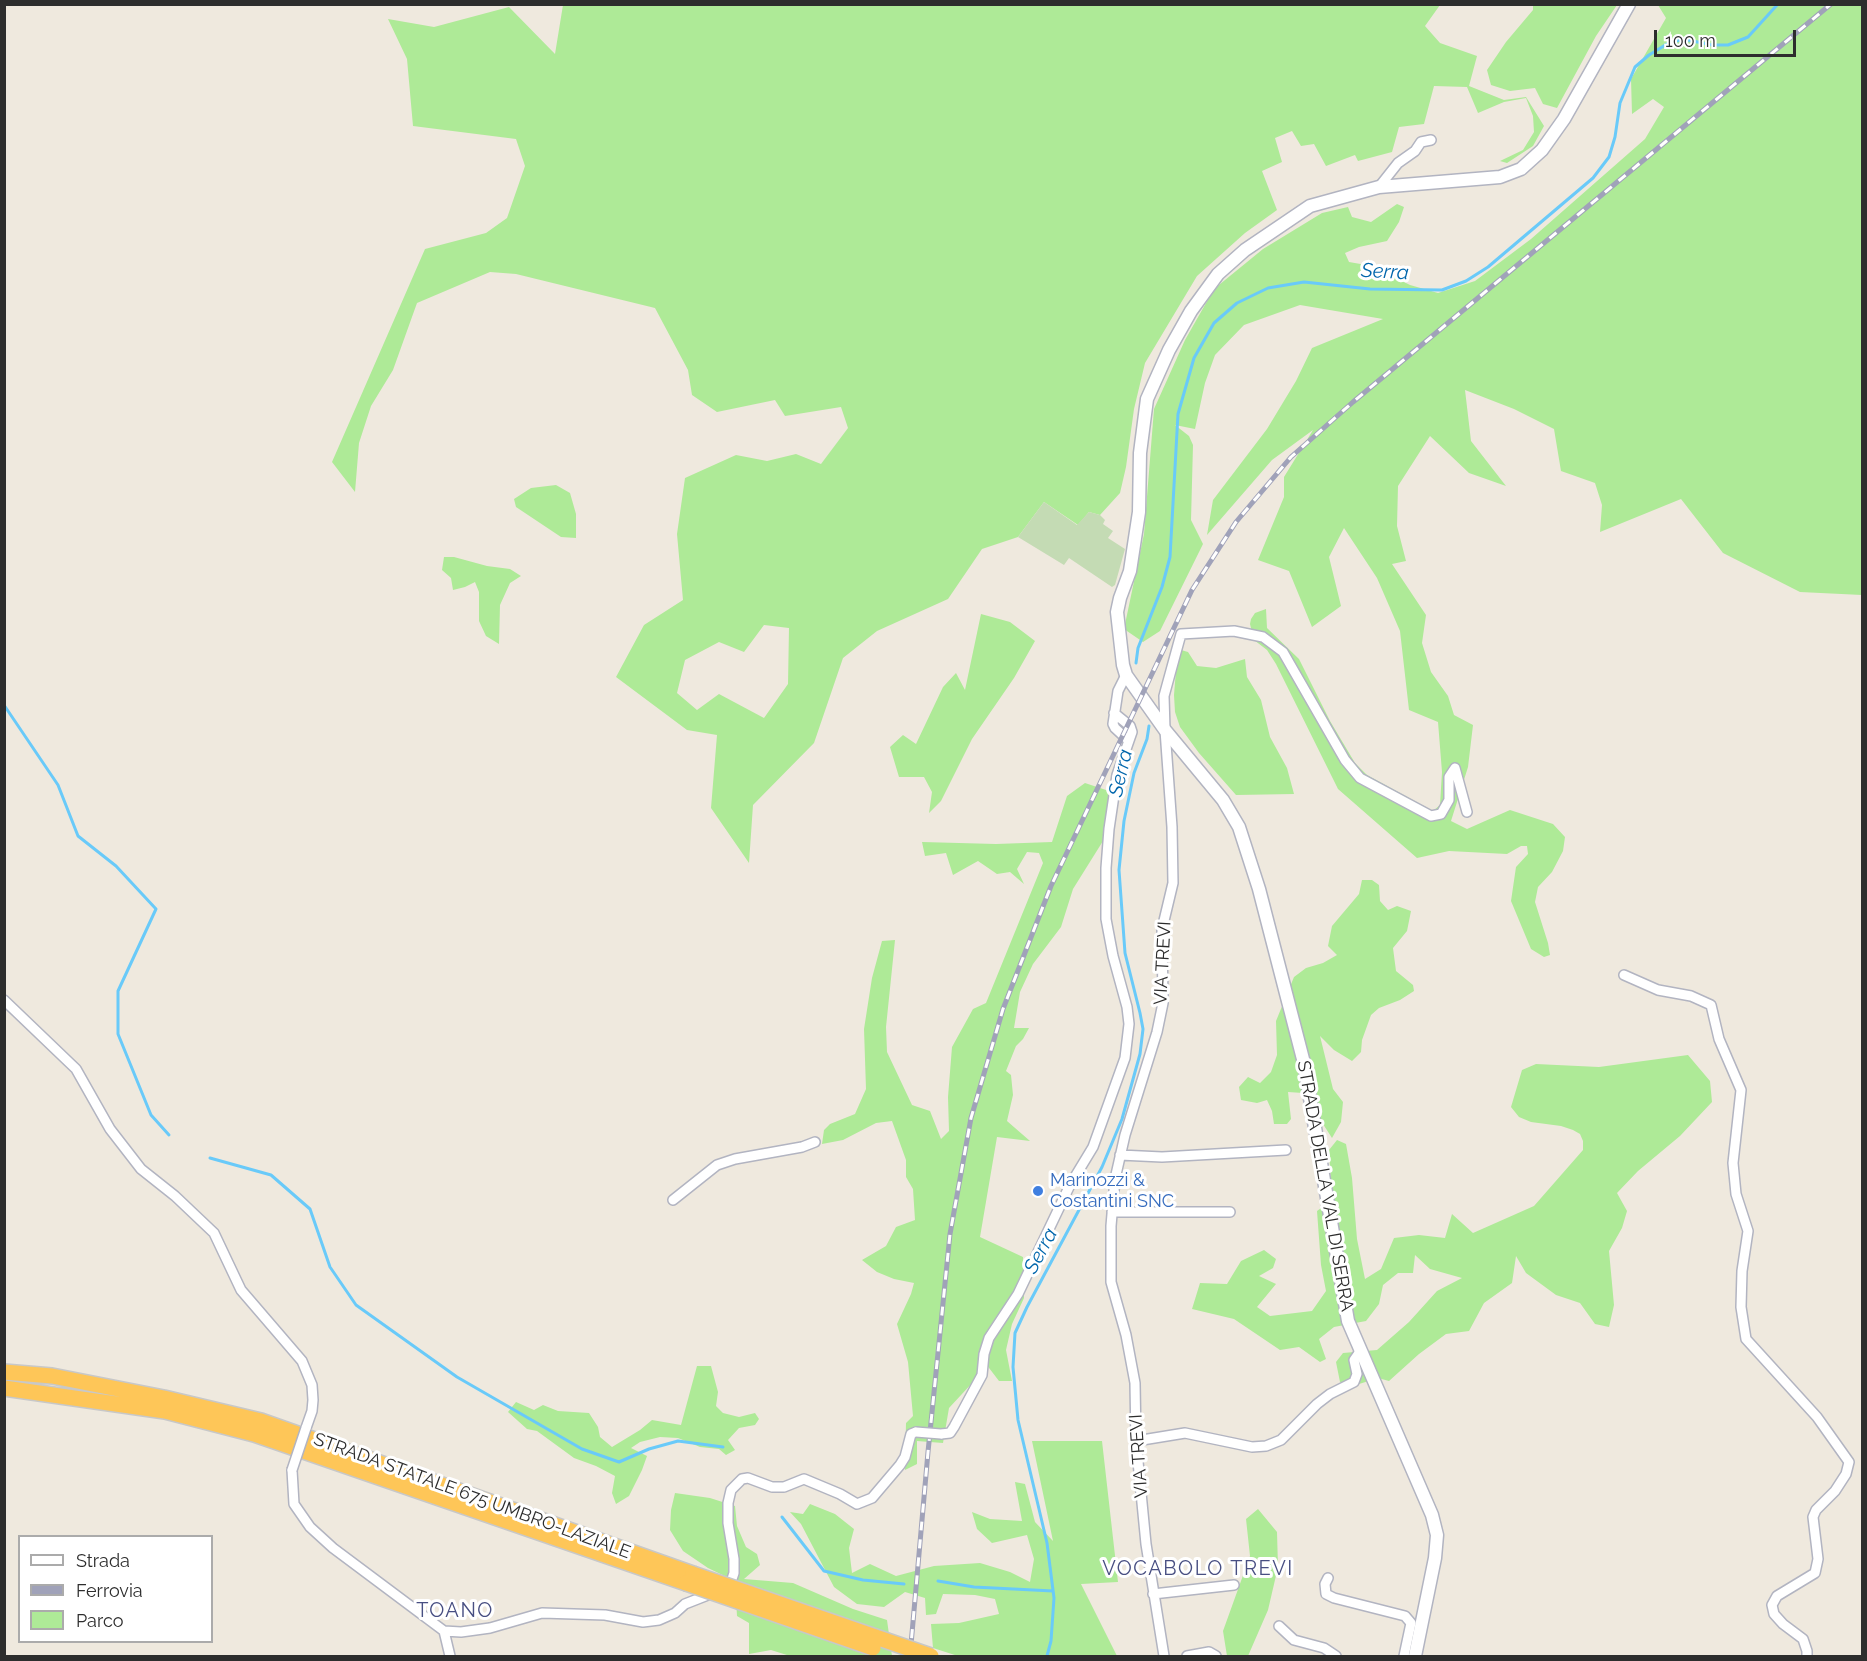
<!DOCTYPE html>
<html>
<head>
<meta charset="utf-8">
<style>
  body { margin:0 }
  #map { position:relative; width:1867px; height:1661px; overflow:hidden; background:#efe9de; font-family:Raleway,sans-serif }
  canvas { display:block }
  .frame { position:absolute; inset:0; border:6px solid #2d2d2d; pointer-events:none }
  .legend { position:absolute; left:18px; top:1535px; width:195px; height:108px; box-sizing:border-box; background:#fff; border:2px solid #ababab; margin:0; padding:8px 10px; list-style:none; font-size:18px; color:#2d2d2d }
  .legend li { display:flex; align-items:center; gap:12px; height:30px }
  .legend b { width:30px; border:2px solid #ababab }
  .scale { position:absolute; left:1654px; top:30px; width:142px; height:27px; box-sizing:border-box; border:3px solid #2d2d2d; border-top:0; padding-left:8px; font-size:18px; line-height:21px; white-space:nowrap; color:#2d2d2d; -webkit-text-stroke:4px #fff; paint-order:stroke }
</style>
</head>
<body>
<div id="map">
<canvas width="1867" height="1661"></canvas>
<div class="frame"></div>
<ul class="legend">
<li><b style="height:8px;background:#fff"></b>Strada</li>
<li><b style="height:8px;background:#a0a2b9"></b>Ferrovia</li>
<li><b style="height:16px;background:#aeea97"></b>Parco</li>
</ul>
<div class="scale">100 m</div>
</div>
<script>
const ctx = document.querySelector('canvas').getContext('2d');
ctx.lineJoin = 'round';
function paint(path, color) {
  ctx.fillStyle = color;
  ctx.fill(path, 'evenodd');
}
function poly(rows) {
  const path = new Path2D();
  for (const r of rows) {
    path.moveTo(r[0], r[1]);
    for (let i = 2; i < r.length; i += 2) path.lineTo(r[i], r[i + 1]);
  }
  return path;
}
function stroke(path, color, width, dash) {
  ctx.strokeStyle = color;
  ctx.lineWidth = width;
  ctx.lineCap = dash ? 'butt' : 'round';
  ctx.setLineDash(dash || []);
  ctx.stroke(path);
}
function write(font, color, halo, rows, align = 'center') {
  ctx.font = font + ' Raleway,sans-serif';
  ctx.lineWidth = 6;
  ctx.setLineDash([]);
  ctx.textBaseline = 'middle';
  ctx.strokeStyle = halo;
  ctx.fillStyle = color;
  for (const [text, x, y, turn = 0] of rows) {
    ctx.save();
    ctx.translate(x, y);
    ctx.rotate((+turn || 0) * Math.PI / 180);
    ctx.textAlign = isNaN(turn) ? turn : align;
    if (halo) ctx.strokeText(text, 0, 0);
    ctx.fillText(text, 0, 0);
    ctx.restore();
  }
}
paint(poly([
  [563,5,1440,5,1425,26,1440,43,1477,56,1469,86,1504,100,1526,97,1544,126,1533,146,1507,163,1500,161,1523,150,1534,132,1533,116,1526,98,1504,102,1478,113,1467,87,1434,86,1424,124,1399,127,1392,152,1358,161,1355,155,1326,166,1314,144,1301,146,1292,131,1275,138,1282,162,1262,171,1277,210,1245,233,1197,276,1145,363,1134,409,1126,467,1120,493,1100,515,1089,512,1078,525,1044,502,1018,537,982,549,948,599,877,631,843,658,814,743,753,805,749,863,711,808,717,735,687,730,616,677,644,625,683,600,677,534,685,478,736,455,767,461,796,454,821,464,848,428,841,407,785,416,775,400,717,412,692,395,688,370,655,308,516,274,490,272,417,303,393,370,371,406,359,443,355,492,332,462,425,249,486,233,507,218,525,166,516,139,413,126,407,59,388,19,434,27,509,7,555,54],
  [764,625,789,628,788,684,764,718,719,694,697,710,677,693,685,660,719,642,744,652],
  [1533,5,1617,5,1596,36,1557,108,1543,104,1535,88,1510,91,1491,85,1487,70,1506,42,1533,10],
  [1658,5,1862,5,1862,595,1800,592,1723,553,1681,499,1600,532,1602,505,1595,483,1561,471,1554,429,1514,409,1465,390,1471,441,1506,486,1469,473,1430,436,1398,486,1397,526,1406,561,1392,564,1426,615,1422,643,1431,672,1448,696,1454,715,1473,725,1468,767,1451,821,1467,829,1510,810,1553,824,1565,837,1563,851,1552,872,1538,887,1535,902,1548,943,1550,955,1544,957,1531,949,1511,901,1516,867,1528,854,1527,846,1521,846,1507,854,1449,851,1417,858,1338,789,1276,664,1267,650,1254,640,1250,624,1251,619,1255,613,1266,609,1267,628,1299,659,1330,721,1355,763,1367,775,1433,811,1440,805,1442,772,1438,722,1409,710,1400,631,1377,578,1344,528,1329,557,1341,606,1312,627,1289,571,1258,560,1284,497,1284,477,1313,430,1272,460,1207,535,1213,500,1267,429,1296,381,1312,348,1383,319,1300,305,1244,325,1215,355,1205,383,1195,429,1175,425,1189,436,1193,445,1191,520,1203,544,1160,631,1143,642,1124,629,1144,534,1154,409,1185,340,1214,289,1263,249,1322,213,1348,207,1352,217,1371,222,1397,204,1404,207,1399,222,1387,241,1359,247,1345,253,1349,262,1372,266,1410,285,1438,293,1475,281,1531,239,1645,139,1664,107,1653,99,1632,114,1631,79,1666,18],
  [556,485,570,493,576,514,576,538,561,537,516,507,514,499,531,488],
  [444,557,454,557,487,566,510,569,521,576,510,583,500,605,499,644,486,636,479,621,479,592,475,582,465,587,453,590,451,578,442,570],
  [981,614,1010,622,1035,641,1014,678,972,739,941,801,929,813,932,792,924,777,899,777,890,747,903,735,916,744,943,687,956,673,965,690],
  [1181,650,1188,652,1197,666,1216,668,1245,659,1247,677,1261,700,1270,737,1287,768,1294,794,1236,795,1199,753,1180,727,1175,712,1174,695,1177,658],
  [1085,783,1109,791,1103,841,1073,889,1061,927,1033,964,1020,992,1014,1028,1029,1028,1023,1039,1016,1046,1006,1071,1011,1075,1013,1095,1007,1121,1030,1141,997,1137,980,1237,1023,1257,1024,1298,1012,1324,1006,1350,1012,1381,999,1381,986,1364,974,1381,949,1408,943,1443,917,1441,917,1464,905,1470,906,1423,913,1416,908,1362,897,1324,911,1294,914,1283,894,1279,877,1272,862,1260,886,1246,896,1227,915,1220,913,1189,906,1177,906,1160,892,1121,876,1123,843,1140,822,1144,824,1130,830,1124,855,1114,866,1089,864,1029,872,978,882,941,895,940,886,1027,887,1052,912,1105,930,1111,941,1139,949,1131,948,1097,952,1047,973,1009,986,1003,1043,863,1039,853,1027,852,1017,869,1024,884,1010,872,997,874,978,861,953,875,946,853,925,856,922,842,996,844,1052,842,1067,796],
  [1362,880,1372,880,1379,885,1380,901,1388,910,1397,906,1411,911,1407,931,1393,948,1396,971,1413,985,1414,991,1400,1000,1379,1008,1371,1015,1362,1040,1361,1052,1352,1061,1334,1050,1320,1036,1333,1089,1343,1102,1341,1122,1332,1138,1303,1093,1288,1092,1291,1119,1287,1124,1274,1124,1272,1111,1267,1100,1257,1103,1241,1100,1239,1087,1248,1077,1260,1083,1271,1072,1277,1055,1276,1021,1294,977,1306,968,1323,963,1337,955,1328,946,1332,926,1359,894],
  [1688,1055,1710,1081,1712,1102,1680,1136,1638,1171,1617,1193,1627,1211,1622,1228,1609,1251,1614,1305,1609,1327,1595,1324,1580,1303,1556,1295,1526,1273,1516,1256,1512,1283,1484,1303,1469,1331,1446,1334,1419,1354,1389,1381,1378,1378,1356,1385,1340,1382,1336,1362,1343,1353,1377,1350,1409,1322,1437,1291,1462,1278,1430,1269,1415,1255,1413,1273,1398,1273,1383,1285,1379,1304,1366,1321,1334,1327,1319,1339,1326,1359,1320,1362,1299,1347,1280,1350,1234,1319,1192,1309,1200,1283,1227,1284,1241,1261,1264,1250,1276,1259,1273,1268,1259,1276,1276,1284,1257,1307,1270,1316,1312,1311,1326,1291,1321,1265,1317,1211,1332,1200,1329,1150,1337,1140,1346,1144,1352,1178,1357,1239,1365,1279,1381,1269,1394,1238,1419,1235,1445,1238,1452,1214,1473,1233,1534,1206,1583,1150,1583,1141,1580,1134,1573,1130,1561,1126,1531,1122,1519,1117,1511,1107,1522,1070,1536,1064,1599,1067],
  [697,1366,711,1366,718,1392,716,1406,723,1413,739,1417,755,1413,759,1419,755,1425,739,1428,728,1440,735,1450,726,1455,719,1449,700,1447,678,1438,660,1437,640,1442,631,1448,647,1456,642,1470,629,1496,616,1504,612,1493,615,1476,596,1466,574,1458,537,1431,527,1429,508,1412,516,1402,534,1410,543,1405,558,1411,589,1413,598,1427,600,1437,612,1447,640,1430,652,1420,681,1425],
  [1032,1441,1102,1441,1118,1582,1081,1584,1117,1656,958,1656,933,1648,931,1624,959,1623,999,1614,995,1599,975,1595,943,1594,936,1614,926,1615,925,1598,905,1592,884,1607,857,1604,834,1587,801,1524,790,1512,803,1514,810,1504,835,1514,854,1529,849,1548,852,1573,870,1564,896,1576,934,1566,980,1563,1010,1572,1030,1582,1034,1559,1027,1535,992,1543,977,1529,972,1512,990,1519,1022,1521,1015,1482,1025,1484,1035,1522,1053,1541],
  [675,1493,710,1498,735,1506,737,1526,746,1547,757,1554,760,1565,744,1579,793,1583,853,1609,887,1620,892,1656,790,1656,771,1650,749,1654,749,1623,737,1616,735,1581,708,1568,683,1551,670,1530,671,1510],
  [1258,1509,1277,1532,1278,1567,1268,1610,1248,1656,1227,1656,1223,1631,1250,1556,1246,1519]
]), '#aeea97');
paint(poly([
  [1044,502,1077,525,1089,512,1100,515,1105,520,1103,524,1113,531,1108,538,1125,549,1115,585,1112,587,1069,558,1064,565,1018,537]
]), '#c4dbb4');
stroke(poly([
  [1136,663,1138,648,1162,587,1170,557,1178,414,1194,358,1214,323,1237,303,1268,288,1304,282,1370,289,1442,290,1466,281,1488,267,1593,178,1609,157,1615,137,1620,103,1635,67,1649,55,1667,44,1683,39,1712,45,1728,45,1748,37,1778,4],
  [4,705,58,785,78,836,116,866,156,909,118,991,118,1034,151,1115,169,1135],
  [210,1158,271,1175,310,1209,330,1267,356,1305,457,1377,582,1449,619,1462,649,1449,678,1441,723,1447],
  [782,1517,824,1571,863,1580,904,1584],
  [938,1581,974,1587,1053,1591],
  [1047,1656,1051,1641,1054,1598,1047,1543,1018,1420,1013,1367,1015,1333,1027,1307,1102,1167,1122,1119,1140,1054,1143,1029,1140,1013,1125,953,1119,870,1124,821,1134,773,1147,739,1149,726]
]), '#69caf9', 3);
const minor = poly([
  [1379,187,1398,163,1415,151,1421,142,1431,140],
  [1126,675,1118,691,1113,724,1115,728,1128,740],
  [1624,975,1658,990,1691,996,1711,1005,1719,1039,1741,1090,1733,1163,1736,1194,1748,1231,1742,1271,1741,1307,1746,1339,1817,1417,1849,1462,1846,1474,1835,1491,1816,1510,1813,1517,1818,1559,1815,1573,1777,1596,1772,1605,1774,1614,1783,1624,1803,1639,1807,1651,1807,1656],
  [4,1000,76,1069,110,1129,141,1169,175,1196,214,1233,241,1290,302,1361,312,1385,313,1400,312,1411,306,1428],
  [1120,1155,1162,1157,1286,1150],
  [673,1200,717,1165,735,1159,802,1147,815,1142],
  [1112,1212,1230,1212],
  [941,1434,950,1433,954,1427,982,1375,984,1354,989,1338,1018,1294,1070,1185,1093,1147,1125,1058,1129,1024,1127,1007,1113,956,1106,919,1106,868,1109,829,1117,775,1132,732,1130,726,1114,713],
  [1136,1441,1185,1433,1252,1447,1266,1446,1281,1440,1317,1404,1330,1394,1354,1382,1357,1374,1354,1360,1361,1350],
  [292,1470,294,1504,310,1527,333,1548,444,1631],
  [1328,1578,1325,1584,1326,1594,1334,1598,1405,1616,1411,1623,1404,1656],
  [725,1587,731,1582,734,1573,734,1559,728,1523,728,1503,731,1490,742,1479,748,1478,772,1487,784,1487,804,1479,840,1494,857,1504,872,1498,900,1465,905,1457,911,1434,916,1432],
  [1153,1594,1234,1585],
  [1279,1626,1294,1640,1324,1648,1336,1656],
  [444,1631,461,1632,490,1628,542,1613,605,1615,643,1622,659,1620,675,1613,685,1604,713,1593],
  [444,1631,450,1656],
  [1164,1656,1146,1544,1136,1441,1135,1383,1126,1335,1111,1282,1111,1226,1115,1179,1125,1135,1157,1032,1163,1003,1162,929,1173,883,1172,827,1165,730,1164,696,1181,634,1234,631,1263,637,1283,652,1345,760,1360,778,1431,816,1441,814,1449,800,1449,777,1455,768,1467,812],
  [1187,1656,1209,1652,1216,1656]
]);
const tertiary = poly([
  [1415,1656,1435,1558,1437,1535,1432,1515,1348,1321,1304,1063,1259,889,1239,827,1223,800,1165,730,1126,675,1123,665,1117,612,1120,598,1130,571,1139,512,1140,453,1147,399,1169,350,1191,311,1218,274,1245,250,1310,206,1379,187,1500,177,1521,169,1542,150,1564,119,1629,4]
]);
const trunk = poly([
  [4,1372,52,1376,164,1398,261,1421,693,1574],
  [4,1388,165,1411,254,1434,686,1583]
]);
stroke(minor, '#b2b4c1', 12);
stroke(tertiary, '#b2b4c1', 15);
stroke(trunk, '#c8c8c8', 18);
stroke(minor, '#fff', 9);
stroke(tertiary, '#fff', 12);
stroke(trunk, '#fec658', 15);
const rail = poly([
  [910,1656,928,1452,950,1234,971,1118,1003,1009,1051,886,1192,590,1236,522,1291,457,1353,402,1831,4]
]);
stroke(rail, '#a0a2b9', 5);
stroke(rail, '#fff', 3, [9]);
const minorBridge = poly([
  [916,1432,941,1434],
  [292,1470,306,1428]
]);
const trunkBridge = poly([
  [693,1574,931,1656],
  [686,1583,873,1648]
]);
stroke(minorBridge, '#b2b4c1', 12, []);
stroke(trunkBridge, '#c8c8c8', 18, []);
stroke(minorBridge, '#fff', 9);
stroke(trunkBridge, '#fec658', 15);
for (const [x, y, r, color] of [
  [1038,1191,6,"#3f7fe0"]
]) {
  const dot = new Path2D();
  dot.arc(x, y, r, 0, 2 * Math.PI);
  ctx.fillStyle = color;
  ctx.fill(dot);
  stroke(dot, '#fff', 2);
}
write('18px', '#2d2d2d', '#fff', [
  ["VIA TREVI",1163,963,-87],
  ["STRADA DELLA VAL DI SERRA",1325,1186,80],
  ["VIA TREVI",1139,1456,-94],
  ["STRADA STATALE 675 UMBRO-LAZIALE",472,1496,20]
]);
write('18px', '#366cbe', '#fff', [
  ["Marinozzi &",1050,1181],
  ["Costantini SNC",1050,1202]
], 'left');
write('italic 20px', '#0166ac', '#fff', [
  ["Serra",1385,272,3],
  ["Serra",1121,773,-77],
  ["Serra",1041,1251,-62]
]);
ctx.letterSpacing = '1.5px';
write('20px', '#484f82', '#fff', [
  ["VOCABOLO TREVI",1198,1569],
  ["TOANO",455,1611]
]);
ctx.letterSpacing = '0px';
</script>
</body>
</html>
